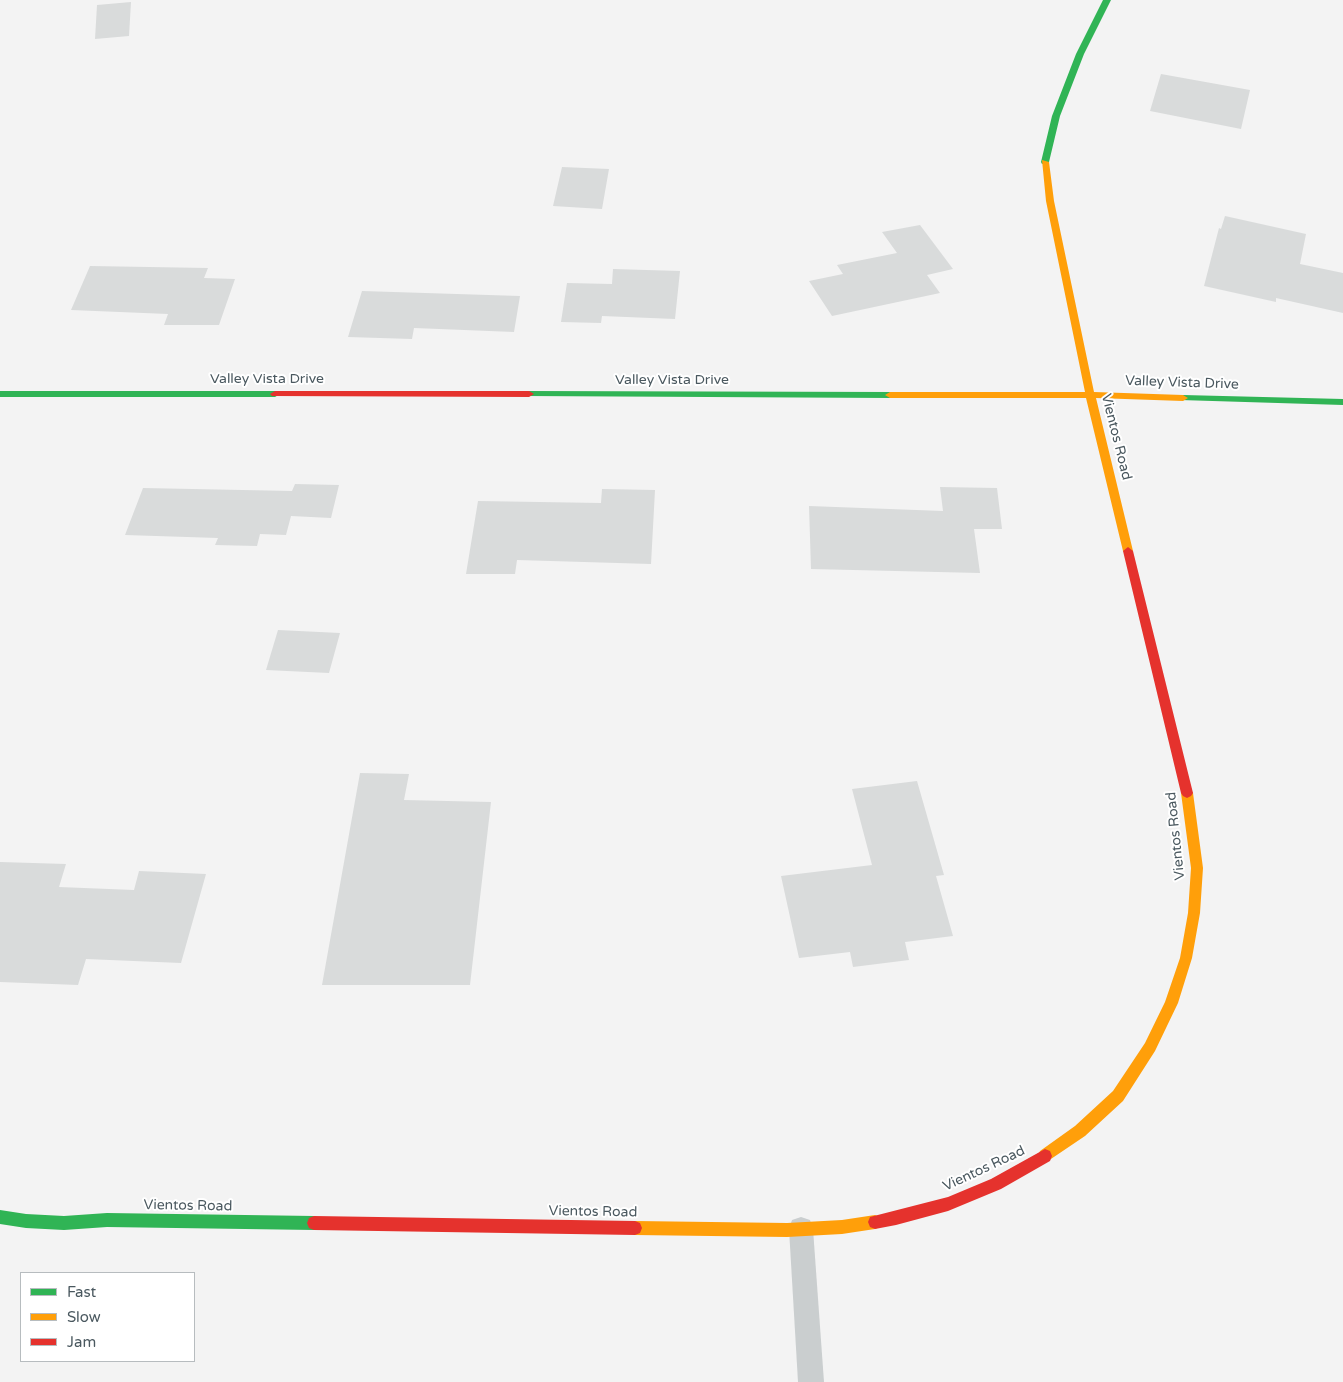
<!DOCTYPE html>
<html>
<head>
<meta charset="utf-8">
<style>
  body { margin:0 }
  #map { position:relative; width:1343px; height:1382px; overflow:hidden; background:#f3f3f3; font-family:"Varela Round",sans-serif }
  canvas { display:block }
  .legend { position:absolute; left:20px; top:1272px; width:175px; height:90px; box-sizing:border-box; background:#fff; border:1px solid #b7bcbf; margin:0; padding:6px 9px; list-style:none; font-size:15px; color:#4a585f }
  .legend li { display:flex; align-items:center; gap:10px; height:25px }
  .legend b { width:25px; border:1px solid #b7bcbf }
</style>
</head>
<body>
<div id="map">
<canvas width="1343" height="1382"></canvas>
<ul class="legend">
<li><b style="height:6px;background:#30b455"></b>Fast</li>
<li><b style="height:6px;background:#ff9f0a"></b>Slow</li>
<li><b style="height:6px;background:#e5322d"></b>Jam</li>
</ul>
</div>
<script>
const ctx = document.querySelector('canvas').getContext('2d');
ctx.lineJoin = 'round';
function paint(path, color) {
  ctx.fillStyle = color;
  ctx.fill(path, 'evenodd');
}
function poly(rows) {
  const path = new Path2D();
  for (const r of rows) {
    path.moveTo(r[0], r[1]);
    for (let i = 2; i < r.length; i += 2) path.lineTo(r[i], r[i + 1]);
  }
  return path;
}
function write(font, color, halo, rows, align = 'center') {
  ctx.font = font + ' "Varela Round",sans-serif';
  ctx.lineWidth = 4;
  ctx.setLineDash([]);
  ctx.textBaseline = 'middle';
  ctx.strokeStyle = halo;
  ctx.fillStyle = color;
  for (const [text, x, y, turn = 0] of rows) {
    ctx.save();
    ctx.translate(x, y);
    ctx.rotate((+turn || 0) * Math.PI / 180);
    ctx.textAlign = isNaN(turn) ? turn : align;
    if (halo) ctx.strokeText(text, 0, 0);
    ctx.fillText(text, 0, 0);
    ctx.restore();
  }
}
paint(poly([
  [131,2,129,36,95,39,97,5],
  [1161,74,1250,90,1241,129,1150,111],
  [562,167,609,169,602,209,553,206],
  [1225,216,1306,234,1300,264,1343,273,1343,313,1276,298,1276,302,1204,286,1219,228,1221,229],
  [920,225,953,269,927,275,940,293,832,316,809,281,843,274,837,265,897,253,882,232],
  [90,266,208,268,204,278,235,279,219,325,164,325,168,314,71,310],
  [613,269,680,271,675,319,602,316,601,323,561,322,567,283,612,284],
  [362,291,520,296,514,332,414,328,412,339,348,337],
  [295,484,339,485,331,518,291,516,286,535,260,534,257,546,215,545,218,538,125,535,143,488,292,491],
  [940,487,997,488,1002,529,974,529,980,573,811,569,809,506,943,511],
  [602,489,655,490,651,564,517,560,515,574,466,574,478,501,601,503],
  [278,630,340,633,329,673,266,670],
  [360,773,409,774,404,800,491,802,470,985,322,985],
  [917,781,944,875,936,876,953,936,905,942,909,960,853,967,850,952,799,958,781,876,872,865,852,789],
  [0,862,66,864,59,887,134,890,139,871,206,874,181,963,86,959,78,985,0,982]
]), '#d9dbdb');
paint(poly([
  [801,1217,810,1220,813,1229,824,1382,798,1382,789,1229,792,1220,801,1217]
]), '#cacecf');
paint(poly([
  [1103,0,1111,0,1084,54,1060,116,1049,162,1042,164,1041,162,1052,116,1076,54,1103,0],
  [0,391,275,391,280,394,275,397,0,397,0,391],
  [529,391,890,392,895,395,890,398,526,396,526,392,529,391],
  [1183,395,1343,399,1343,405,1180,400,1178,398,1183,395],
  [0,1210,26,1214,64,1216,107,1213,314,1216,319,1218,321,1223,319,1228,314,1230,107,1227,64,1230,26,1228,0,1224,0,1210]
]), '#30b455');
paint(poly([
  [1042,160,1049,162,1054,201,1094,392,1183,395,1188,398,1183,401,1096,398,1133,551,1128,555,1123,551,1086,398,890,398,885,395,890,392,1085,392,1046,201,1042,160],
  [1187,788,1191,790,1193,793,1203,868,1200,913,1192,958,1178,1003,1155,1051,1123,1101,1085,1136,1045,1163,1040,1161,1038,1156,1040,1151,1075,1126,1113,1091,1145,1043,1165,1002,1180,958,1188,913,1191,868,1181,793,1183,790,1187,788],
  [875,1215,880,1217,882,1222,880,1227,875,1229,842,1234,787,1237,635,1235,630,1233,628,1228,630,1223,635,1221,787,1223,842,1220,875,1215]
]), '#ff9f0a');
paint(poly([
  [275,391,529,391,534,394,529,397,272,396,270,394,275,391],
  [1128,547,1133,551,1193,793,1191,796,1187,798,1183,796,1181,793,1123,551,1128,547],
  [1045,1149,1050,1151,1052,1156,1050,1161,1001,1189,948,1211,896,1225,875,1229,870,1227,868,1222,870,1217,948,1197,991,1179,1045,1149],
  [314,1216,635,1221,640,1223,642,1228,640,1233,635,1235,314,1230,309,1228,307,1223,309,1218,314,1216]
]), '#e5322d');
write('14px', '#4a585f', '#fff', [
  ["Valley Vista Drive",267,379],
  ["Valley Vista Drive",672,380],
  ["Valley Vista Drive",1182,383,2],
  ["Vientos Road",1116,437,76],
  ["Vientos Road",1176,836,-96],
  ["Vientos Road",984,1169,-25],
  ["Vientos Road",188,1206,1],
  ["Vientos Road",593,1212,1]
]);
</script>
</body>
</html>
